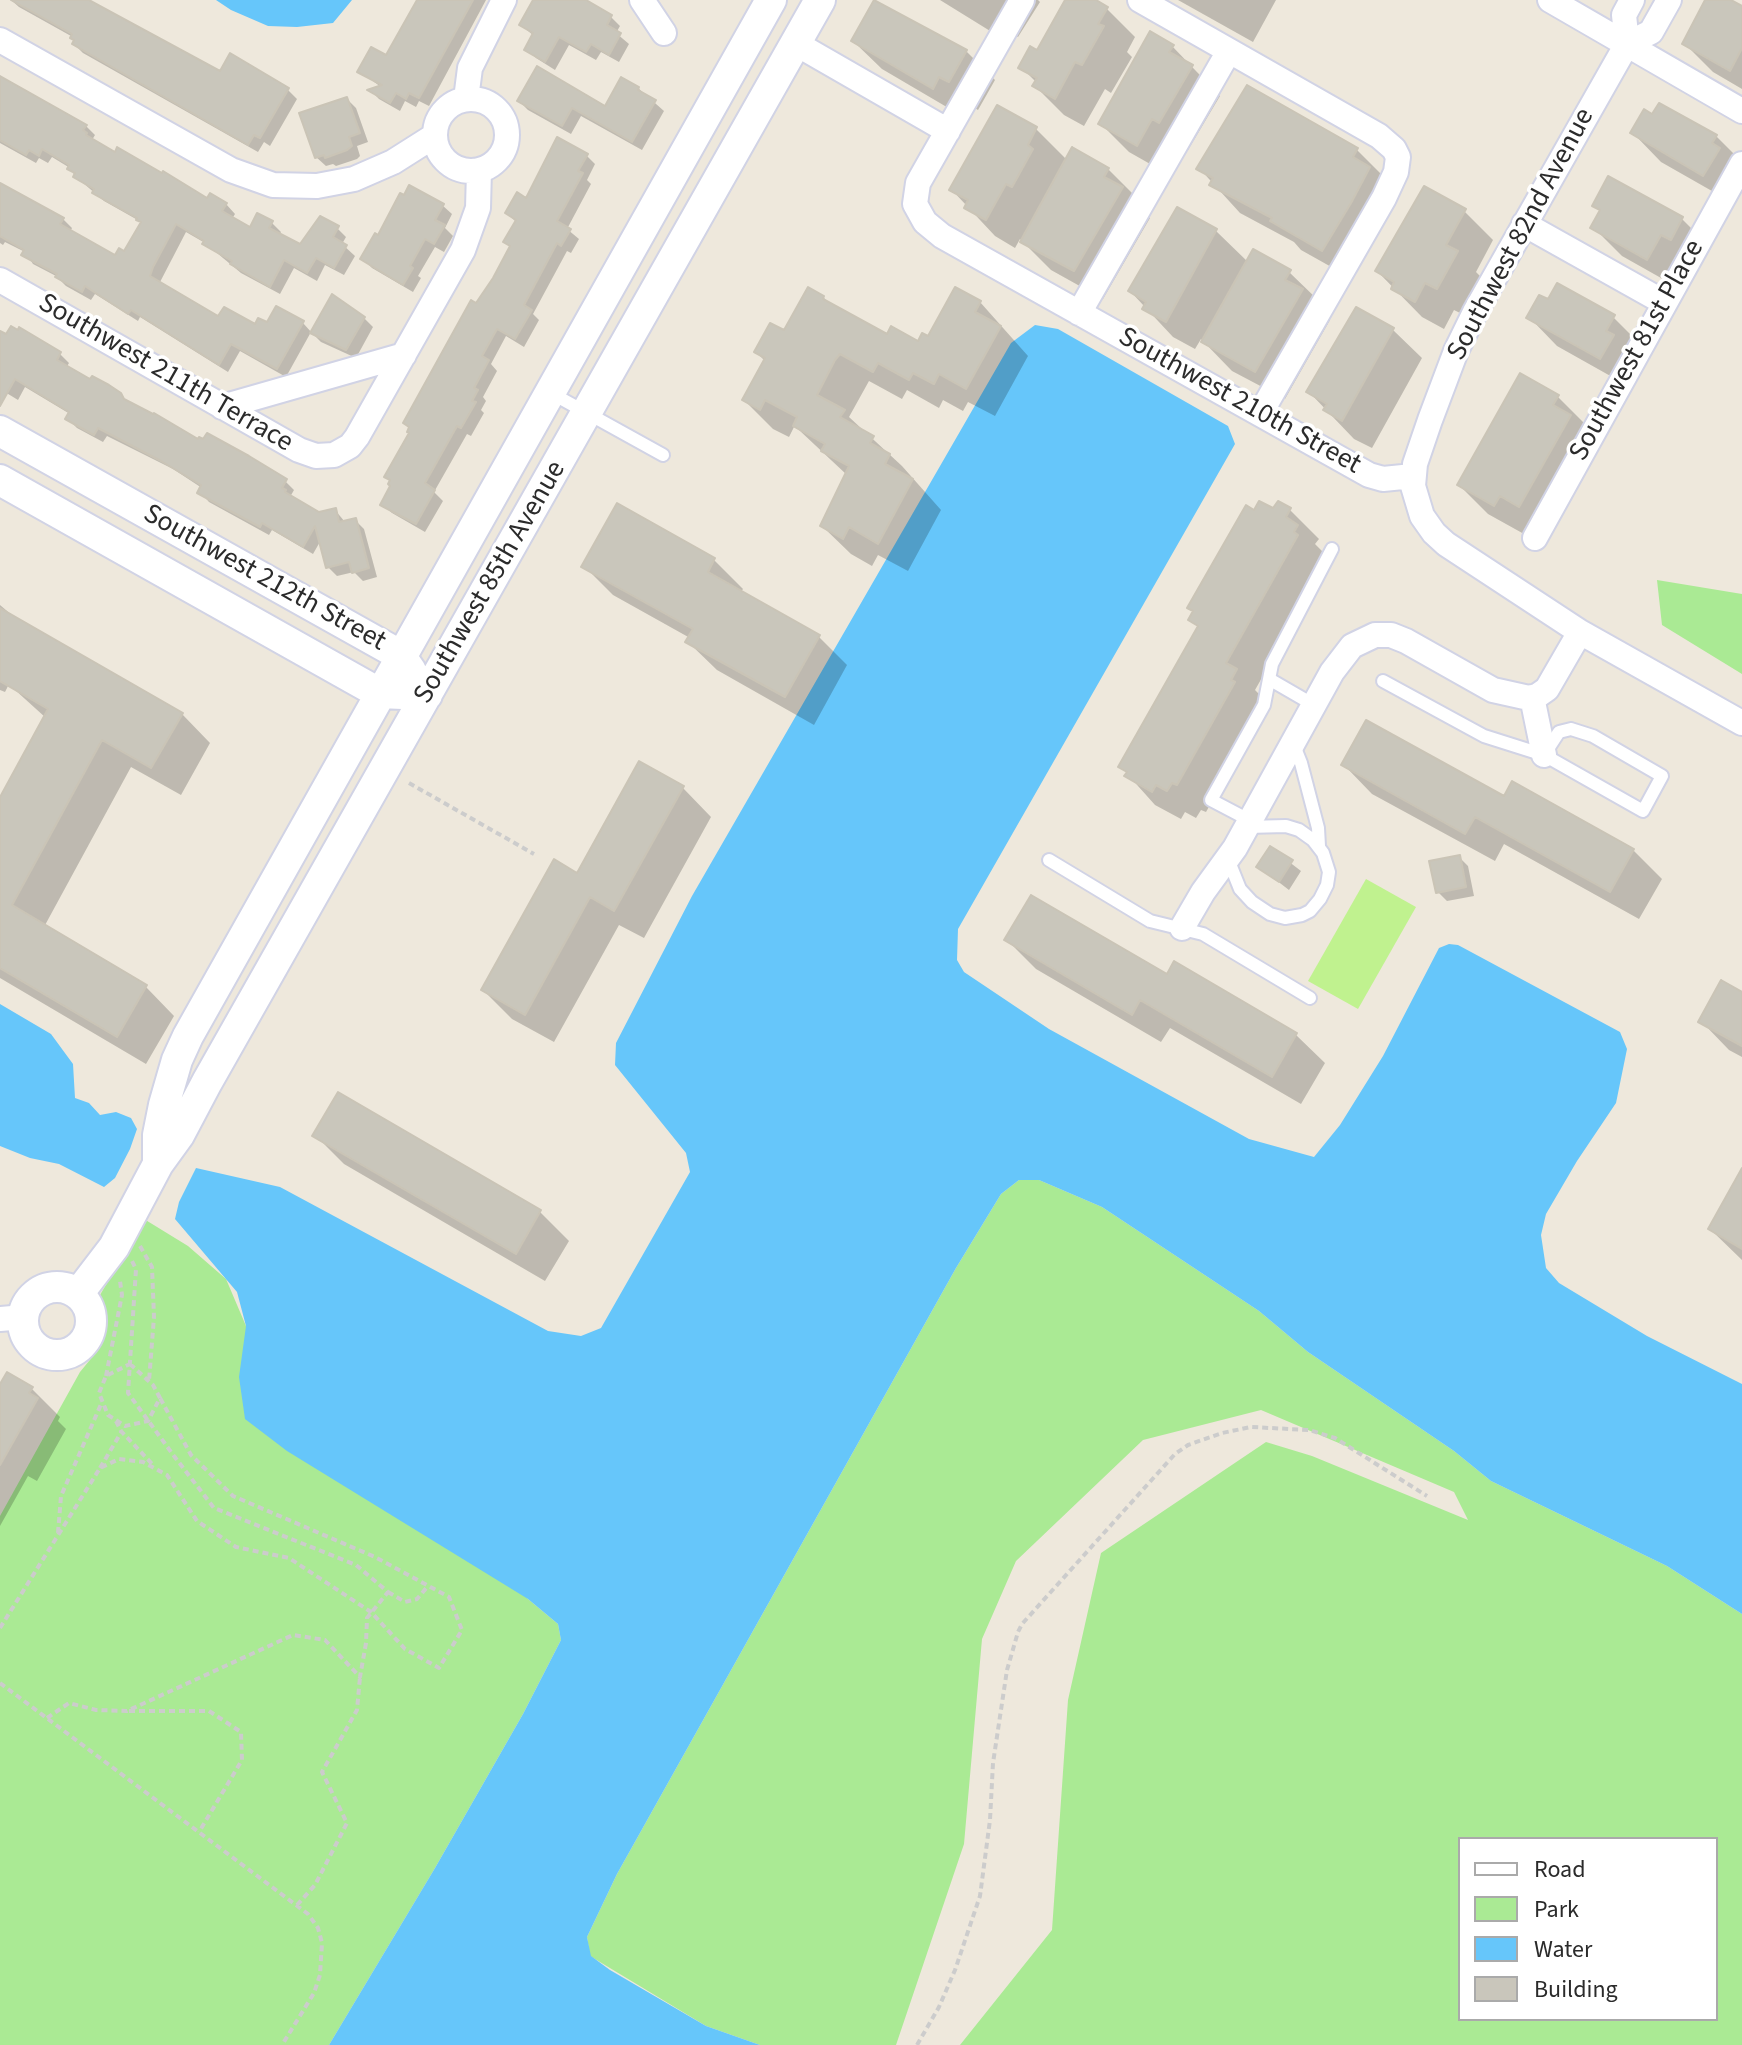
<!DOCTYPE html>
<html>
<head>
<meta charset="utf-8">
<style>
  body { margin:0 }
  #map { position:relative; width:1742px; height:2045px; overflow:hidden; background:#eee8dc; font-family:"Source Sans 3",sans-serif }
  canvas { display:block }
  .legend { position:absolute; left:1458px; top:1837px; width:260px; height:184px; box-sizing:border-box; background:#fff; border:2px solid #aaa; margin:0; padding:10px 14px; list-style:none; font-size:24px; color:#2b2b2b }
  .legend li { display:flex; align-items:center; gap:16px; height:40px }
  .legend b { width:40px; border:2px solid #aaa }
</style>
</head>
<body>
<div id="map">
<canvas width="1742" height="2045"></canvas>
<ul class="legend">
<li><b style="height:10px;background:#fff"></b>Road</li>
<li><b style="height:22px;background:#aaea94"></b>Park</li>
<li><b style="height:22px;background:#66c6fa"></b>Water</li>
<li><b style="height:22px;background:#c9c6bb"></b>Building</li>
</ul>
</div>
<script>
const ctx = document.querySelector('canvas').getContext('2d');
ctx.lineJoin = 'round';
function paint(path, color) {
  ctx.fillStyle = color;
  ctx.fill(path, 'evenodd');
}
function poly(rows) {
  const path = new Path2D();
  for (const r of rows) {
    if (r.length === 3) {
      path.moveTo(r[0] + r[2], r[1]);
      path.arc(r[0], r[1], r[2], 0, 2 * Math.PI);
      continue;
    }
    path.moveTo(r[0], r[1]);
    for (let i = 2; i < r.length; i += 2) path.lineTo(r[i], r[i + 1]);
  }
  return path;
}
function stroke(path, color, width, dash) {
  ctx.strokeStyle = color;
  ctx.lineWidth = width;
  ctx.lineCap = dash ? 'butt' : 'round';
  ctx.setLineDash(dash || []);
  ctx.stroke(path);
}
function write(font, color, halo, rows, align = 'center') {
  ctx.font = font + ' "Source Sans 3",sans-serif';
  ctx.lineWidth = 7;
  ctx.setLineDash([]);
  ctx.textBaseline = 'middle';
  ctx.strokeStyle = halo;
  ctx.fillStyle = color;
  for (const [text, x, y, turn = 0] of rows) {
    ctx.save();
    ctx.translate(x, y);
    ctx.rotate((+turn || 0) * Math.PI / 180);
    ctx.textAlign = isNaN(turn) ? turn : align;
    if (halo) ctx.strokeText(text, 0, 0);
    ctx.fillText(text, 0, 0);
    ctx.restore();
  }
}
paint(poly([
  [1657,580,1742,594,1742,674,1662,625],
  [1019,1180,1039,1180,1102,1207,1259,1311,1308,1352,1454,1451,1491,1481,1667,1566,1742,1614,1742,2045,960,2045,1052,1930,1068,1700,1101,1553,1266,1442,1312,1456,1468,1520,1454,1492,1261,1410,1143,1440,1016,1561,982,1639,964,1844,896,2045,760,2045,706,2026,590,1956,587,1937,617,1874,956,1268,1001,1194],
  [1460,1839,1716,1839,1716,2019,1460,2019],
  [144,1219,188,1246,226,1279,246,1326,528,1599,558,1624,561,1640,523,1714,435,1868,329,2045,0,2045,0,1516,80,1372,98,1350,104,1325,100,1295]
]), '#aaea94');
paint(poly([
  [1366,879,1416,907,1358,1009,1308,981]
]), '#c0f28f');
paint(poly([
  [216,0,352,0,333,23,297,27,268,26,231,10],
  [1035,325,1058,329,1228,426,1235,444,958,929,957,960,964,972,1049,1029,1249,1139,1314,1157,1340,1125,1383,1056,1439,948,1449,944,1458,945,1620,1032,1627,1049,1616,1103,1577,1161,1546,1214,1541,1235,1546,1268,1559,1283,1647,1336,1742,1384,1742,1614,1667,1566,1491,1481,1454,1451,1308,1352,1259,1311,1102,1207,1039,1180,1019,1180,1001,1194,956,1268,617,1874,587,1937,591,1956,610,1970,706,2026,760,2045,329,2045,435,1868,523,1714,561,1640,558,1624,528,1599,287,1451,245,1419,239,1377,246,1326,237,1292,175,1219,179,1202,196,1168,280,1187,548,1331,581,1336,601,1328,690,1172,686,1153,615,1065,616,1043,692,896,1011,343],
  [0,1004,51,1034,73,1064,75,1098,89,1103,100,1115,116,1112,131,1118,137,1129,130,1149,115,1178,104,1187,59,1164,30,1158,0,1146]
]), '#66c6fa');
paint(poly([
  [11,0,85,0,221,73,230,56,288,90,297,99,270,146,264,142,258,152,83,53,74,44,76,41,71,36,19,7],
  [419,0,486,0,429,106,419,101,416,107,405,101,400,111,379,99,371,91,381,87,359,71,386,58],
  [535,0,581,0,611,17,620,26,616,33,629,44,619,62,601,52,596,60,569,45,555,70,536,58,527,49,534,36,521,25],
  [940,0,1038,0,1040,2,1018,37,1000,26,995,34],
  [1065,0,1092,0,1106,8,1135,37,1127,52,1132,57,1111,93,1105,89,1084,126,1064,115,1035,86,1037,83,1021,67,1038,52],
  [1178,0,1276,0,1253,42],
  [1707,0,1727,0,1742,8,1742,89,1713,72,1684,43],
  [853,41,966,51,995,80,978,110,968,104,962,116,882,69],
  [1172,46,1220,96,1188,150,1181,146,1166,173,1129,152,1100,123],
  [0,77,86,126,95,135,92,140,208,200,226,204,235,214,232,219,251,230,272,223,281,232,279,236,300,247,337,228,346,237,342,244,355,256,344,275,325,265,317,281,294,268,280,294,241,273,205,243,186,232,159,284,219,319,255,327,303,323,312,333,364,318,373,327,356,358,321,342,311,332,286,377,240,351,228,372,140,317,138,321,95,294,91,300,66,286,56,276,33,264,25,252,5,242,3,245,0,243,0,184,63,219,72,228,70,232,116,257,125,254,143,223,104,201,75,176,70,168,52,157,48,163,39,158,36,163,0,143],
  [1247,87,1357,150,1386,179,1398,197,1351,278,1301,250,1294,242,1240,213,1199,168],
  [638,88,664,111,642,150,581,116,571,134,528,110,519,101,606,109],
  [347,99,356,108,368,142,357,146,360,156,357,159,336,166,333,164,326,166,316,157],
  [998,108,1036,129,1067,160,1108,169,1137,198,1135,202,1150,218,1103,299,1051,270,1020,239,1015,248,995,236,951,189],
  [1633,133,1716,136,1742,162,1733,203,1661,162],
  [586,155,595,164,587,180,591,184,567,229,579,239,571,253,567,251,533,314,539,320,524,347,506,336,491,364,497,371,483,397,486,401,481,410,484,413,471,436,467,434,434,492,443,501,425,532,392,513,382,504,393,486,386,477,476,305,495,280,511,248,506,242,516,222,507,213],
  [442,205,452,214,445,228,453,236,444,252,435,247,418,276,421,278,413,292,372,268,363,259],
  [1594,205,1682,219,1711,248,1700,267,1690,262,1677,287,1622,256,1593,227,1601,212],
  [1177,209,1216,231,1248,262,1289,272,1318,300,1316,305,1330,320,1285,399,1232,371,1201,339,1195,349,1173,337,1130,291],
  [1464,211,1493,240,1476,272,1485,281,1466,316,1454,310,1444,329,1422,317,1377,271],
  [823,297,831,305,888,336,919,343,980,302,1028,356,995,416,968,402,963,411,943,400,939,408,907,390,902,399,869,381,849,417,902,466,941,510,908,571,878,555,872,566,851,554,822,526,847,475,799,430,794,427,789,437,773,429,744,400,765,361,756,352,785,333],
  [1357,310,1393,330,1422,358,1372,448,1354,439,1309,392],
  [1529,317,1613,317,1642,346,1630,387,1557,346],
  [20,330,60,354,69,363,66,368,120,394,130,404,198,442,285,481,294,490,290,497,319,515,335,510,345,522,355,520,364,529,377,577,363,581,354,572,337,576,328,567,321,540,313,554,272,530,269,535,209,502,200,492,202,488,173,469,107,436,103,442,77,428,68,419,70,414,25,387,18,400,0,389,0,333,7,337],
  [1558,397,1586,425,1524,534,1488,514,1459,485],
  [1290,510,1319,539,1315,544,1326,555,1326,565,1255,690,1265,700,1263,712,1206,812,1201,810,1196,818,1185,812,1181,819,1155,805,1121,767,1199,628,1191,620,1255,512],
  [714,560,743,589,740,593,819,637,847,665,814,725,717,670,688,642,690,638,613,595,584,566],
  [0,605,20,622,182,714,210,743,181,795,131,767,44,927,146,987,174,1016,146,1064,0,978,0,801,46,718,14,689,8,686,5,692,0,690],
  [1344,765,1505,799,1633,850,1662,879,1639,919,1504,844,1495,861,1372,794],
  [683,788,711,817,644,938,619,925,554,1042,512,1019,483,990,578,875],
  [1271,848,1301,871,1289,890,1259,867],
  [1459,857,1468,866,1474,896,1447,901,1438,892],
  [1007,940,1167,976,1175,964,1296,1035,1325,1063,1301,1104,1170,1028,1161,1042,1036,969],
  [1742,994,1742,1057,1729,1050,1701,1021],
  [338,1095,540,1212,569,1241,545,1281,344,1164,315,1135],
  [1742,1173,1742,1260,1710,1229],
  [0,1385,31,1388,60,1417,58,1421,66,1429,37,1481,28,1476,0,1526]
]), '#0003');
const building = poly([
  [11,0,89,0,220,71,230,53,289,88,260,138,254,135,248,145,72,44,74,40,70,38,72,34,11,0],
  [417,0,473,0,419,98,409,93,406,99,396,93,390,103,367,90,382,85,357,72,371,47,386,55,417,0],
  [533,0,586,0,612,15,607,25,621,33,609,55,591,44,586,52,559,37,545,62,524,50,533,33,519,25,533,0],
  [874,0,967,50,949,82,939,77,933,89,851,41,874,0],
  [1065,0,1096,0,1108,7,1098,24,1104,26,1082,65,1075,62,1055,99,1032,86,1037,78,1018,68,1030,46,1037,50,1065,0],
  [1705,0,1731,0,1742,6,1742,48,1730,71,1682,44,1705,0],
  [1150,31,1174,45,1169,52,1193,65,1159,123,1152,119,1137,146,1098,124,1150,31],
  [537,66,605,106,621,77,639,87,638,90,656,100,632,142,572,108,562,126,517,101,537,66],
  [0,76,87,125,83,130,87,133,86,135,115,152,117,147,162,173,163,171,207,198,210,193,227,203,222,211,250,227,257,213,273,221,269,228,300,244,320,216,339,226,333,237,347,245,334,268,316,258,307,273,284,260,270,287,230,264,232,261,202,244,204,241,176,224,153,267,150,276,218,316,224,307,255,324,258,318,267,322,276,306,304,321,277,369,231,344,219,365,131,310,128,314,85,286,82,292,55,277,57,274,21,255,24,250,0,236,0,183,64,218,60,224,115,255,119,248,124,251,141,222,136,220,137,218,92,193,94,189,73,177,75,173,67,169,69,165,42,149,39,156,29,150,26,155,0,140,0,76],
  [1247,85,1358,148,1353,157,1370,167,1351,203,1322,251,1270,221,1272,218,1209,185,1213,178,1196,169,1247,85],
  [347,97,360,133,349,137,352,146,347,150,325,158,324,155,315,158,299,113,347,97],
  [1659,103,1717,135,1712,143,1720,148,1703,176,1630,133,1644,109,1652,114,1659,103],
  [997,105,1037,127,1028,145,1033,149,1012,187,1006,184,986,220,964,208,968,200,949,190,997,105],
  [557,137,588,154,578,171,583,173,557,221,571,229,561,246,557,243,524,305,532,310,515,339,497,329,482,356,489,360,474,388,478,390,472,401,476,402,461,428,457,426,425,483,435,490,416,524,380,505,390,486,388,484,390,480,384,477,409,433,407,432,409,427,403,423,471,300,476,303,493,278,510,246,503,242,516,220,505,213,517,192,526,198,557,137],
  [1072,147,1109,168,1104,177,1123,187,1074,271,1020,242,1072,147],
  [1608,176,1683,217,1671,240,1661,235,1647,260,1590,228,1600,210,1592,206,1608,176],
  [409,185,444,204,435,220,445,225,434,244,425,239,410,266,413,268,403,285,360,259,375,233,378,235,400,193,404,195,409,185],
  [1424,186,1466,209,1446,245,1458,251,1437,289,1425,283,1415,302,1391,289,1394,282,1375,271,1424,186],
  [1177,207,1217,229,1166,322,1142,309,1146,302,1128,291,1177,207],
  [1253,249,1291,270,1285,280,1303,289,1255,372,1201,342,1253,249],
  [1557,283,1615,315,1606,331,1614,335,1600,359,1526,318,1539,295,1548,299,1557,283],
  [808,287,824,296,823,299,887,334,891,326,918,341,922,333,928,336,955,287,981,301,975,312,1001,326,966,389,939,374,934,384,913,373,909,380,878,363,873,372,840,354,835,360,817,395,845,410,840,417,874,436,870,443,890,454,885,464,913,479,878,544,849,527,843,539,820,526,849,466,821,451,825,444,793,426,797,417,765,400,760,410,742,400,765,358,754,352,770,323,784,330,808,287],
  [332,294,365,317,346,350,310,333,332,294],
  [1356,307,1394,328,1342,421,1323,410,1327,404,1306,392,1356,307],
  [11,326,18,330,19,327,61,352,57,360,90,379,92,376,109,385,121,393,124,399,153,414,154,413,198,439,199,437,203,439,207,433,249,456,287,479,282,488,286,490,285,492,319,512,336,508,339,522,356,518,369,568,352,573,349,562,326,568,315,526,303,547,262,523,260,527,197,493,201,485,161,461,98,428,94,435,65,419,69,412,15,379,0,406,0,331,6,334,11,326],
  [1520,373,1559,395,1553,405,1571,415,1519,507,1500,496,1494,506,1457,485,1520,373],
  [1259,501,1273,508,1278,501,1291,508,1286,517,1298,525,1294,532,1298,535,1226,663,1237,669,1231,680,1235,682,1177,785,1172,783,1167,791,1156,785,1152,792,1124,776,1127,772,1118,767,1198,626,1188,620,1193,611,1187,608,1246,505,1254,510,1259,501],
  [617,503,715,558,708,572,820,635,785,697,685,642,693,629,581,567,617,503],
  [0,608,183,713,151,768,102,740,12,905,147,985,117,1037,0,968,0,797,48,709,0,681,0,608],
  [1366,720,1504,796,1512,781,1634,849,1610,892,1475,817,1465,834,1341,765,1366,720],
  [639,761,684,786,614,911,590,897,525,1015,481,990,554,859,577,873,639,761],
  [1270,846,1293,860,1279,882,1256,867,1270,846],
  [1460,855,1466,887,1436,893,1429,861,1460,855],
  [1031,895,1167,974,1174,961,1297,1033,1272,1077,1140,1000,1132,1015,1004,940,1031,895],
  [1721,980,1742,992,1742,1046,1698,1022,1721,980],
  [338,1092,541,1210,516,1254,312,1136,338,1092],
  [1742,1168,1742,1249,1708,1229,1742,1168],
  [7,1372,33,1387,29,1393,38,1398,0,1465,0,1384,7,1372]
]);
paint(building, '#c9c6bb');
stroke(building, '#cac4b6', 2);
const service = poly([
  [551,393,663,455],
  [1269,679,1314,705],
  [1383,681,1484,736,1544,755],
  [1571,729,1593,736,1662,776,1643,811,1544,755,1559,732,1571,729],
  [1293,743,1301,763,1318,828,1319,846],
  [1251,821,1211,800,1264,705,1272,664,1332,549],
  [1228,859,1240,889,1252,902,1270,914,1285,918,1302,915,1310,911,1320,899,1327,885,1329,872,1323,853,1313,840,1299,830,1286,826,1247,827],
  [1049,860,1150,921,1203,934,1310,998]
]);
const minor = poly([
  [642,0,664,33],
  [1022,0,918,183,915,204,925,222,942,236,1369,475,1383,479,1413,476],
  [1140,0,1379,136,1394,149,1398,157,1396,172,1384,198,1260,414],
  [1550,0,1742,111],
  [1669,0,1651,32,1627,44,1475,312,1456,351,1430,420,1415,464,1413,486,1422,516,1434,533,1446,544,1580,632,1742,723],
  [0,40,231,170,273,185,317,186,354,179,393,162,434,136],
  [795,43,948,131],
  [1627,44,1624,15,1632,0],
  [471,135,36],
  [466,99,470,68,504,0],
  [1524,224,1665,303],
  [0,280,299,450,316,456,334,455,350,446,357,437,463,250,478,208,479,170],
  [1079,313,1229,51],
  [222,407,404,355],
  [1535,538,1742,164],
  [1532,697,1544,755],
  [1182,928,1203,892,1235,848,1332,672,1352,646,1375,635,1391,635,1406,641,1493,690,1529,698,1537,696,1547,689,1580,632],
  [0,1319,24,1317]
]);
const tertiary = poly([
  [0,431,400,655,411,671],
  [0,480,379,693,427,695],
  [158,1164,158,1135,164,1105,177,1060,188,1036,771,0],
  [57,1321,34],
  [78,1294,114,1247,158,1164,179,1135,207,1082,820,0]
]);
stroke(service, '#d1d3e5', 16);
stroke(minor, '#d1d3e5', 28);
stroke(tertiary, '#d1d3e5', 34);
stroke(poly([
  [409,783,534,854],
  [140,1246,152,1267,154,1317,149,1381],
  [130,1364,153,1385,160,1398,148,1421,125,1426,108,1415,99,1393,106,1376,130,1364],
  [106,1376,122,1295,120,1281],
  [116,1421,121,1431,154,1466],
  [100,1468,122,1431],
  [58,1533,61,1496,102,1402],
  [388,1592,405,1602,417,1599,428,1586],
  [0,1628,100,1468,119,1459,143,1462,167,1475,197,1521,236,1547,289,1558,371,1612,405,1649,439,1668,462,1630,449,1597,375,1557,233,1496,191,1455,160,1398],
  [0,1683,308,1914,318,1928,322,1943,320,1975,314,1993,282,2045],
  [129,1711,209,1711,241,1732,242,1760,199,1832],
  [47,1718,69,1703,96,1710,127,1711,293,1635,325,1640,360,1677,366,1643,367,1618,388,1592,356,1565,214,1508,174,1456,128,1393,136,1269,132,1261],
  [297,1905,315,1885,347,1823,322,1772,357,1710,360,1677],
  [917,2045,939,2007,955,1970,980,1896,990,1820,993,1763,1007,1670,1018,1632,1022,1624,1175,1454,1188,1445,1222,1433,1251,1427,1309,1430,1335,1438,1427,1496]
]), '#ccc', 4, [6, 4]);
stroke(service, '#fff', 12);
stroke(minor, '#fff', 24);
stroke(tertiary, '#fff', 30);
write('28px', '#2b2b2b', '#fff', [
  ["Southwest 82nd Avenue",1522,235,-62],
  ["Southwest 81st Place",1638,351,-61],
  ["Southwest 211th Terrace",165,374,30],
  ["Southwest 210th Street",1239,402,29],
  ["Southwest 212th Street",264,579,29],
  ["Southwest 85th Avenue",491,583,-60]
]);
</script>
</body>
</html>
